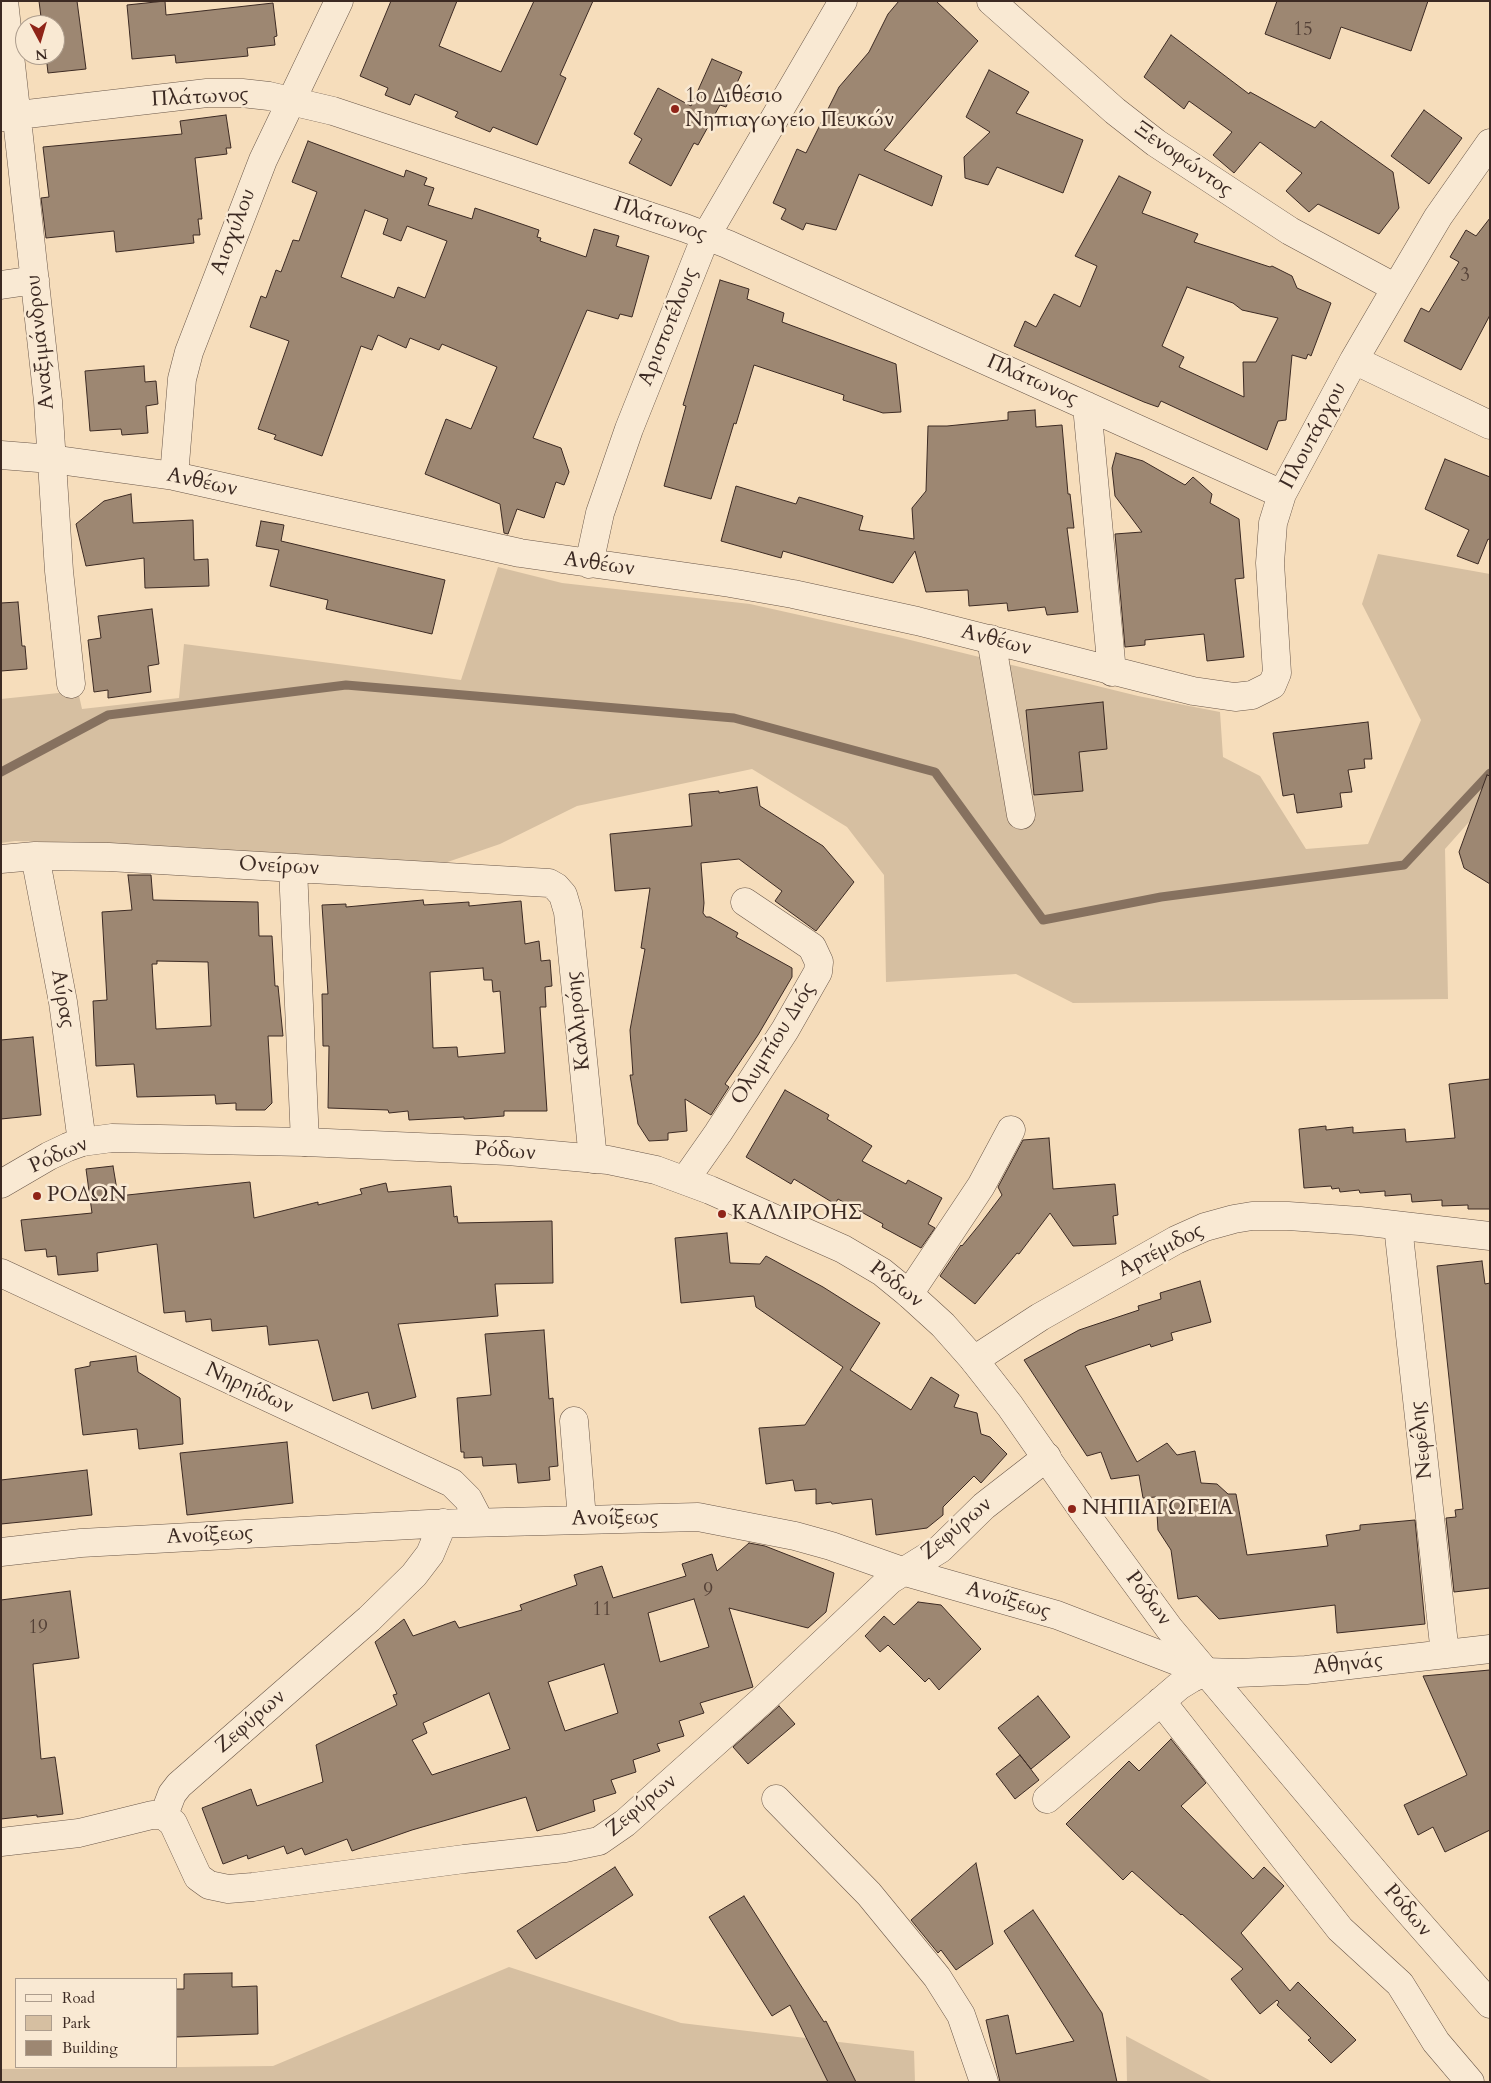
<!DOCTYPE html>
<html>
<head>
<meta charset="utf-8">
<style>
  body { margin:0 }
  #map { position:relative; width:1491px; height:2083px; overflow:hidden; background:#f6ddbb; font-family:Cardo,serif }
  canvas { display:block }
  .frame { position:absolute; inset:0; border:2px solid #3c2a23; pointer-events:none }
  .legend { position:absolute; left:15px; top:1978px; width:162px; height:90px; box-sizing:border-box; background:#f9e9d3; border:1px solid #ad9d8d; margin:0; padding:6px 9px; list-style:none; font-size:15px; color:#3c2a23 }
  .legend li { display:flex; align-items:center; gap:10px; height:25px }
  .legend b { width:25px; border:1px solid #ad9d8d }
  .north { position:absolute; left:15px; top:15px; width:50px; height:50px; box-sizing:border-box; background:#f9e9d3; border:1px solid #ad9d8d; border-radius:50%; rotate:174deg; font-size:14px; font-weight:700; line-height:20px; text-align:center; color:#3c2a23 }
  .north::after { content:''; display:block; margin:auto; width:18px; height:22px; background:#8f2418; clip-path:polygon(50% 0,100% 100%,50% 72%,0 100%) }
</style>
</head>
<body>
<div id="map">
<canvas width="1491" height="2083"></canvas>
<div class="frame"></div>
<ul class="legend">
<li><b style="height:6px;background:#f9e9d3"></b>Road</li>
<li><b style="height:14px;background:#d6bfa1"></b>Park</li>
<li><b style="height:14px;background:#9d8772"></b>Building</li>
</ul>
<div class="north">N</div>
</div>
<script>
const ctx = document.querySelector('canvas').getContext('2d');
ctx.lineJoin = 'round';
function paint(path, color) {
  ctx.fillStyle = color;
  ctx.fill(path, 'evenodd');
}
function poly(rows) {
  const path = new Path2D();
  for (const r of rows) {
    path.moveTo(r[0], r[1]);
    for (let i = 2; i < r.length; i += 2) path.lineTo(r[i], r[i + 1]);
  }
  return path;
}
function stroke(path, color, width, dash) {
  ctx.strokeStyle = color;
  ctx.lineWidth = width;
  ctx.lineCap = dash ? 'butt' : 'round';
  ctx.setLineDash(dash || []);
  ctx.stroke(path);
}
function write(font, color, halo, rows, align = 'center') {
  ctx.font = font + ' Cardo,serif';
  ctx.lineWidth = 5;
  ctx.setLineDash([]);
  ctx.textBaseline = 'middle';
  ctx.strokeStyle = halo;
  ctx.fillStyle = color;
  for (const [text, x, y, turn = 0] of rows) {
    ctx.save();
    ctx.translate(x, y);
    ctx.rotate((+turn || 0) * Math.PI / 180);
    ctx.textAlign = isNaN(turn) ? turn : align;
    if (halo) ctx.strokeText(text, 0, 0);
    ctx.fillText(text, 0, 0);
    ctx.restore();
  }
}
paint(poly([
  [1378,554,1490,574,1490,811,1477,813,1445,849,1448,999,1073,1003,1016,974,886,982,884,875,847,827,752,769,577,806,500,844,430,868,55,842,15,841,1,843,1,699,78,691,82,709,179,698,184,644,461,680,498,567,562,583,750,604,898,637,1138,696,1220,712,1223,757,1260,776,1306,849,1368,844,1421,720,1362,604],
  [509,1967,681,2023,914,2051,915,2082,1,2082,1,2069,273,2066],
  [1126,2036,1213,2082,1127,2082]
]), '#d6bfa1');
stroke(poly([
  [1,772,108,715,346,685,734,718,935,772,1043,920,1161,897,1404,865,1490,773]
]), '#86715f', 9);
const building = poly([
  [39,1,77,1,86,69,48,73,46,55,55,55,55,25,42,25,39,1],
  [165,1,166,15,273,3,277,36,274,37,275,45,247,48,248,56,176,63,175,55,132,59,127,5,165,1],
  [391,1,457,1,439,46,501,72,534,1,593,1,560,75,566,78,537,145,493,127,490,132,455,117,458,112,415,94,410,105,385,95,388,88,360,76,391,1],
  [899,1,936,1,978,41,884,150,942,176,932,206,859,174,836,230,806,223,803,230,781,219,786,209,773,203,797,149,806,153,839,87,869,52,888,14,899,1],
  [1277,1,1428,1,1411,51,1341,27,1330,59,1265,34,1277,1],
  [1171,35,1249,94,1250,92,1315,128,1321,121,1393,172,1399,208,1379,234,1318,204,1309,212,1286,191,1302,173,1260,142,1234,173,1213,155,1232,132,1189,101,1184,109,1144,77,1171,35],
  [712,59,742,72,726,107,720,105,698,145,694,143,671,186,629,163,642,139,634,134,658,88,691,106,712,59],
  [989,70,1029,92,1016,113,1083,140,1063,193,997,167,988,185,965,178,964,157,990,132,966,117,989,70],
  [1424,110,1462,138,1429,184,1391,156,1424,110],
  [226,115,231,148,226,148,227,154,195,158,202,219,198,219,200,235,193,235,194,243,116,252,114,231,46,238,41,198,49,197,43,147,182,134,180,121,226,115],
  [308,141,404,177,406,170,427,178,424,185,434,188,428,205,472,219,475,208,539,230,537,237,541,238,540,241,586,257,594,229,619,236,616,246,649,256,632,317,620,314,618,319,587,310,533,438,561,448,569,472,564,485,556,482,544,518,517,509,508,534,504,533,500,504,425,474,446,419,471,429,497,367,442,344,439,350,410,338,406,348,378,335,372,350,361,346,322,456,274,439,276,435,258,429,289,341,250,327,261,296,266,298,276,270,281,272,293,240,299,241,317,192,292,182,308,141],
  [365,210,388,219,383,234,401,241,407,226,447,241,425,298,398,287,394,298,341,277,365,210],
  [1119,176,1151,192,1142,213,1198,234,1194,242,1270,267,1272,266,1292,276,1297,288,1331,303,1311,356,1308,354,1306,359,1292,355,1286,420,1278,421,1267,450,1161,401,1158,407,1144,402,1014,346,1025,321,1036,327,1054,294,1080,307,1097,266,1075,256,1119,176],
  [1187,287,1233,303,1242,310,1278,318,1256,362,1243,362,1244,397,1179,367,1184,357,1162,346,1187,287],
  [1490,218,1490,315,1461,370,1404,341,1421,308,1429,312,1459,262,1450,257,1466,230,1476,236,1490,218],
  [720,280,749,289,747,299,784,313,782,322,896,364,901,412,883,413,843,400,844,395,754,365,736,424,734,423,711,499,664,486,686,406,683,405,720,280],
  [144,366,145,382,156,381,158,404,146,406,148,433,122,435,121,429,90,431,85,371,144,366],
  [1035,410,1036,427,1062,425,1068,494,1070,494,1074,528,1067,528,1078,612,1047,615,1045,607,1008,611,1007,603,969,606,968,590,926,592,915,551,893,583,783,551,781,558,721,541,736,486,796,504,799,497,863,516,859,530,914,539,912,508,926,491,928,426,947,426,1008,420,1008,412,1035,410],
  [1116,453,1143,461,1185,485,1193,477,1212,494,1210,503,1239,519,1244,578,1235,579,1244,657,1207,661,1204,634,1145,640,1145,645,1125,647,1115,534,1142,532,1115,496,1112,468,1116,453],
  [1445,459,1490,477,1490,540,1488,539,1478,564,1457,556,1469,530,1425,509,1445,459],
  [131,494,133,523,193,520,194,560,208,559,209,586,145,588,144,558,86,566,76,524,104,501,131,494],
  [261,521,284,525,281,541,445,580,432,634,326,609,328,600,270,586,279,550,256,546,261,521],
  [18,602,22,646,25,646,27,669,1,671,1,603,18,602],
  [152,609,159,664,148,666,151,692,108,698,108,690,94,692,88,640,101,638,98,616,152,609],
  [1103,702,1107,749,1079,752,1083,791,1034,795,1026,710,1103,702],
  [1368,722,1372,759,1364,759,1365,768,1348,770,1352,792,1340,793,1342,807,1297,813,1294,794,1283,796,1273,733,1368,722],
  [1487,775,1490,776,1490,884,1464,868,1459,852,1487,775],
  [757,787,760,806,823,846,854,882,816,931,775,901,782,891,739,859,701,863,704,903,703,913,706,917,710,917,738,933,736,937,792,968,792,977,758,1035,725,1084,729,1087,711,1115,685,1099,687,1131,668,1133,668,1140,649,1141,638,1124,630,1075,633,1075,630,1030,645,949,641,948,650,888,615,891,610,834,692,826,689,794,719,791,719,793,757,787],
  [128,875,151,875,153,900,258,902,259,936,272,936,275,986,278,986,283,1036,268,1036,272,1103,265,1110,236,1110,236,1103,216,1104,215,1095,137,1097,134,1064,96,1066,93,1001,107,1000,102,912,132,910,128,875],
  [157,961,208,962,211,1026,156,1029,152,964,157,964,157,961],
  [423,900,424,905,469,902,469,906,521,901,525,944,539,941,541,961,550,960,552,986,545,987,546,1007,540,1007,547,1111,504,1111,504,1116,464,1119,464,1117,409,1120,408,1111,389,1113,388,1110,328,1108,329,1046,323,1046,322,994,328,994,322,905,346,904,346,907,423,900],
  [483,968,484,980,492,980,493,992,500,991,505,1053,458,1057,457,1047,433,1048,430,972,483,968],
  [33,1037,41,1115,1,1119,1,1040,33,1037],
  [1490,1079,1490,1209,1468,1209,1468,1205,1442,1206,1442,1200,1412,1202,1411,1194,1385,1196,1385,1191,1360,1193,1359,1190,1340,1192,1339,1188,1332,1189,1331,1186,1304,1188,1299,1129,1326,1126,1326,1130,1353,1127,1353,1133,1405,1129,1406,1142,1455,1138,1449,1084,1490,1079],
  [785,1090,829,1115,827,1119,872,1146,862,1161,906,1184,908,1180,942,1198,928,1224,935,1228,921,1248,882,1227,883,1224,838,1199,835,1204,794,1179,791,1184,746,1157,785,1090],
  [1049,1138,1053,1189,1115,1184,1118,1215,1113,1216,1116,1244,1073,1246,1050,1213,1019,1254,1017,1253,975,1304,940,1276,961,1245,962,1246,980,1224,1002,1195,998,1187,1023,1140,1049,1138],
  [113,1166,118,1196,250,1182,254,1218,318,1202,318,1205,362,1194,360,1189,386,1183,388,1192,451,1186,454,1217,457,1216,458,1223,552,1221,553,1283,495,1284,498,1316,398,1324,416,1397,372,1409,368,1392,333,1401,318,1340,269,1345,267,1326,212,1331,211,1319,186,1322,185,1311,164,1313,157,1244,97,1253,98,1271,58,1275,56,1256,47,1257,46,1249,25,1251,21,1220,92,1213,86,1169,113,1166],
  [727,1233,730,1263,760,1264,766,1256,823,1287,880,1323,850,1370,911,1410,931,1377,959,1395,954,1407,977,1413,981,1434,990,1437,1007,1454,981,1483,974,1476,943,1507,943,1515,927,1528,876,1535,872,1499,832,1504,831,1502,816,1504,816,1489,795,1491,793,1480,766,1484,759,1428,805,1425,843,1367,756,1307,754,1296,681,1303,675,1238,727,1233],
  [1482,1261,1485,1284,1490,1283,1490,1588,1454,1592,1446,1518,1456,1517,1455,1510,1463,1509,1437,1266,1482,1261],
  [1200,1281,1211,1322,1171,1333,1173,1340,1151,1347,1150,1344,1085,1366,1137,1462,1167,1443,1177,1455,1195,1451,1201,1483,1217,1484,1228,1494,1236,1494,1247,1555,1328,1546,1326,1535,1360,1530,1360,1525,1415,1520,1425,1624,1337,1633,1335,1605,1219,1619,1197,1596,1178,1599,1171,1550,1158,1530,1156,1497,1143,1498,1139,1475,1111,1479,1101,1452,1087,1456,1024,1360,1079,1330,1139,1310,1138,1306,1161,1299,1160,1293,1200,1281],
  [544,1330,549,1399,553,1398,558,1466,549,1467,550,1480,518,1483,516,1464,483,1466,482,1457,464,1458,464,1452,461,1452,457,1398,491,1395,485,1334,544,1330],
  [136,1356,138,1372,180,1398,183,1444,139,1449,137,1429,83,1435,75,1369,90,1366,90,1362,136,1356],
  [287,1442,293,1503,187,1515,180,1453,287,1442],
  [87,1470,92,1515,1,1524,1,1480,87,1470],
  [749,1543,765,1546,834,1573,826,1612,808,1628,729,1608,753,1687,700,1703,704,1713,679,1721,684,1736,657,1744,660,1751,633,1760,636,1772,611,1780,616,1793,593,1800,595,1811,537,1831,526,1797,412,1830,352,1851,347,1839,305,1855,302,1848,287,1854,284,1846,248,1859,247,1855,223,1864,202,1808,251,1789,257,1806,323,1782,316,1745,397,1705,393,1695,397,1694,375,1642,404,1619,413,1636,455,1621,459,1628,522,1610,520,1605,577,1585,574,1575,602,1566,613,1598,686,1576,682,1564,712,1554,717,1571,749,1543],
  [694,1599,709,1647,660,1662,648,1613,694,1599],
  [604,1664,618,1713,565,1731,548,1682,604,1664],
  [489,1693,510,1749,432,1775,412,1740,427,1733,423,1723,489,1693],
  [70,1591,79,1658,33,1664,41,1759,55,1757,63,1814,37,1817,37,1815,1,1819,1,1600,70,1591],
  [918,1602,941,1605,981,1649,939,1690,929,1678,925,1682,888,1645,880,1652,865,1636,884,1616,894,1625,918,1602],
  [1490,1670,1490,1830,1445,1852,1433,1827,1418,1835,1404,1805,1467,1775,1423,1676,1490,1670],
  [1038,1696,1070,1737,1031,1769,998,1728,1038,1696],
  [779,1706,795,1724,748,1764,733,1747,779,1706],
  [1171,1739,1206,1783,1181,1806,1253,1879,1264,1867,1284,1886,1241,1933,1290,1991,1298,1982,1356,2040,1331,2063,1308,2040,1311,2038,1277,2005,1279,2002,1277,2000,1260,2014,1231,1979,1243,1969,1182,1914,1181,1915,1132,1871,1123,1880,1066,1824,1129,1761,1139,1771,1171,1739],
  [1020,1755,1039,1780,1015,1799,996,1774,1020,1755],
  [976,1863,993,1944,956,1970,941,1950,938,1953,911,1920,976,1863],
  [615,1867,633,1895,536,1959,517,1931,615,1867],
  [744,1896,824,2022,826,2021,856,2082,828,2082,790,2005,772,2016,709,1917,744,1896],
  [1033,1910,1102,2013,1117,2082,1000,2082,986,2020,1008,2015,1016,2054,1074,2041,1004,1931,1033,1910],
  [232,1973,232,1987,257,1986,258,2034,176,2037,176,1989,184,1989,184,1974,232,1973]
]);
paint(building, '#9d8772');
stroke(building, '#3c2a23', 1);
const minor = poly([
  [4,1,48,401,59,571,71,684],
  [991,1,1115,111,1156,143,1290,231,1396,288],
  [1,117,207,93,242,93,269,96,333,111,685,228,727,244,1282,494],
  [1,285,35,280],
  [1354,360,1490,425],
  [1087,406,1112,672],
  [1,455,51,459,174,476,520,553,730,583,793,594,917,621,1193,691,1235,697,1252,695,1272,685,1277,673,1270,563,1273,523,1282,494,1354,360,1396,288,1438,217,1490,143],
  [174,476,182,379,189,352,263,160,339,1],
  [589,564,600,513,629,429,706,236,843,1],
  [991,639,1021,815],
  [35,856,63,1002,82,1142],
  [1,859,35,856,109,857,549,883,556,887,563,895,568,912,593,1159],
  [293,868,305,1142],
  [685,1180,718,1133,785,1030,818,972,819,962,812,947,745,902],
  [1398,1226,1445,1654],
  [1,1273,452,1483,468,1499,480,1522],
  [909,1294,981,1186,1011,1130],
  [974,1360,1040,1317,1176,1240,1205,1227,1234,1219,1252,1216,1288,1216,1360,1221,1490,1236],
  [574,1421,582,1519],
  [1,1552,81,1543,429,1524,698,1517,795,1536,831,1546,902,1571,1057,1615,1205,1672,1238,1673,1306,1670,1490,1649],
  [1161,1701,1340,1929,1400,1984,1436,2042,1470,2082],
  [776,1799,869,1894,937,1977,961,2015,984,2082],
  [1047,1799,1179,1686,1192,1678,1205,1672],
  [164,1815,172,1794,179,1785,369,1619,414,1575,430,1554,443,1523],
  [1,1842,79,1833,152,1815,163,1815,173,1823,198,1877,209,1885,228,1889,253,1887,464,1859,565,1848,599,1841,625,1823,765,1698,890,1580,940,1549,984,1506,1047,1457]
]);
const tertiary = poly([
  [1,1184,49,1156,68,1147,82,1142,112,1138,305,1142,508,1151,608,1160,656,1170,710,1190,843,1249,882,1272,909,1294,943,1325,974,1360,1010,1406,1084,1512,1169,1628,1388,1888,1490,2004]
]);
stroke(minor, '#6a5749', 29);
stroke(tertiary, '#6a5749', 29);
stroke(minor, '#f9e9d3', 28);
stroke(tertiary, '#f9e9d3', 28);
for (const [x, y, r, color] of [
  [675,109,5,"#8f2418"],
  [37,1196,5,"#8f2418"],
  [722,1214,5,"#8f2418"],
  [1072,1509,5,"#8f2418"]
]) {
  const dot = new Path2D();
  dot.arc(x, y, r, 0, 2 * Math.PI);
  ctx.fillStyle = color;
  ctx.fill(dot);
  stroke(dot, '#f9e9d3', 2);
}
write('19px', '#544137', null, [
  ["15",1303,31],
  ["3",1465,277],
  ["9",708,1592],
  ["11",602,1611],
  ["19",38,1629]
]);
write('21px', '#3c2a23', '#f9e9d3', [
  ["1ο Διθέσιο",685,97],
  ["Νηπιαγωγείο Πευκών",685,121],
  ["ΡΟΔΩΝ",47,1196],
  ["ΚΑΛΛΙΡΟΗΣ",732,1214],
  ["ΝΗΠΙΑΓΩΓΕΙΑ",1082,1509]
], 'left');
write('21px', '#3c2a23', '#f9e9d3', [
  ["Πλάτωνος",200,98,-3],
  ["Ξενοφώντος",1183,160,35],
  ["Πλάτωνος",660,220,19],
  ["Αισχύλου",234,232,-69],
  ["Αριστοτέλους",669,327,-68],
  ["Αναξιμάνδρου",41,342,-96],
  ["Πλάτωνος",1032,381,24],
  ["Πλουτάρχου",1314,436,-62],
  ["Ανθέων",202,483,12],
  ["Ανθέων",599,565,8],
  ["Ανθέων",996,641,14],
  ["Ονείρων",279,867,3],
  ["Αύρας",62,999,80],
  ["Καλλιρόης",579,1021,-96],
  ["Ολυμπίου Διός",774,1044,-58],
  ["Ρόδων",505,1152,4],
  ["Ρόδων",59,1156,-24],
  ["Αρτέμιδος",1161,1251,-27],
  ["Ρόδων",896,1285,38],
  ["Νηρηίδων",249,1389,25],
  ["Νεφέλης",1422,1440,-96],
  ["Ανοίξεως",615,1519,-1],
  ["Ζεφύρων",957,1529,-40],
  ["Ανοίξεως",210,1536,-3],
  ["Ρόδων",1148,1599,53],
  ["Ανοίξεως",1008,1601,16],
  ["Αθηνάς",1348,1665,-6],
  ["Ζεφύρων",251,1722,-41],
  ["Ζεφύρων",642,1806,-40],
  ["Ρόδων",1407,1911,49]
]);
</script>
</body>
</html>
